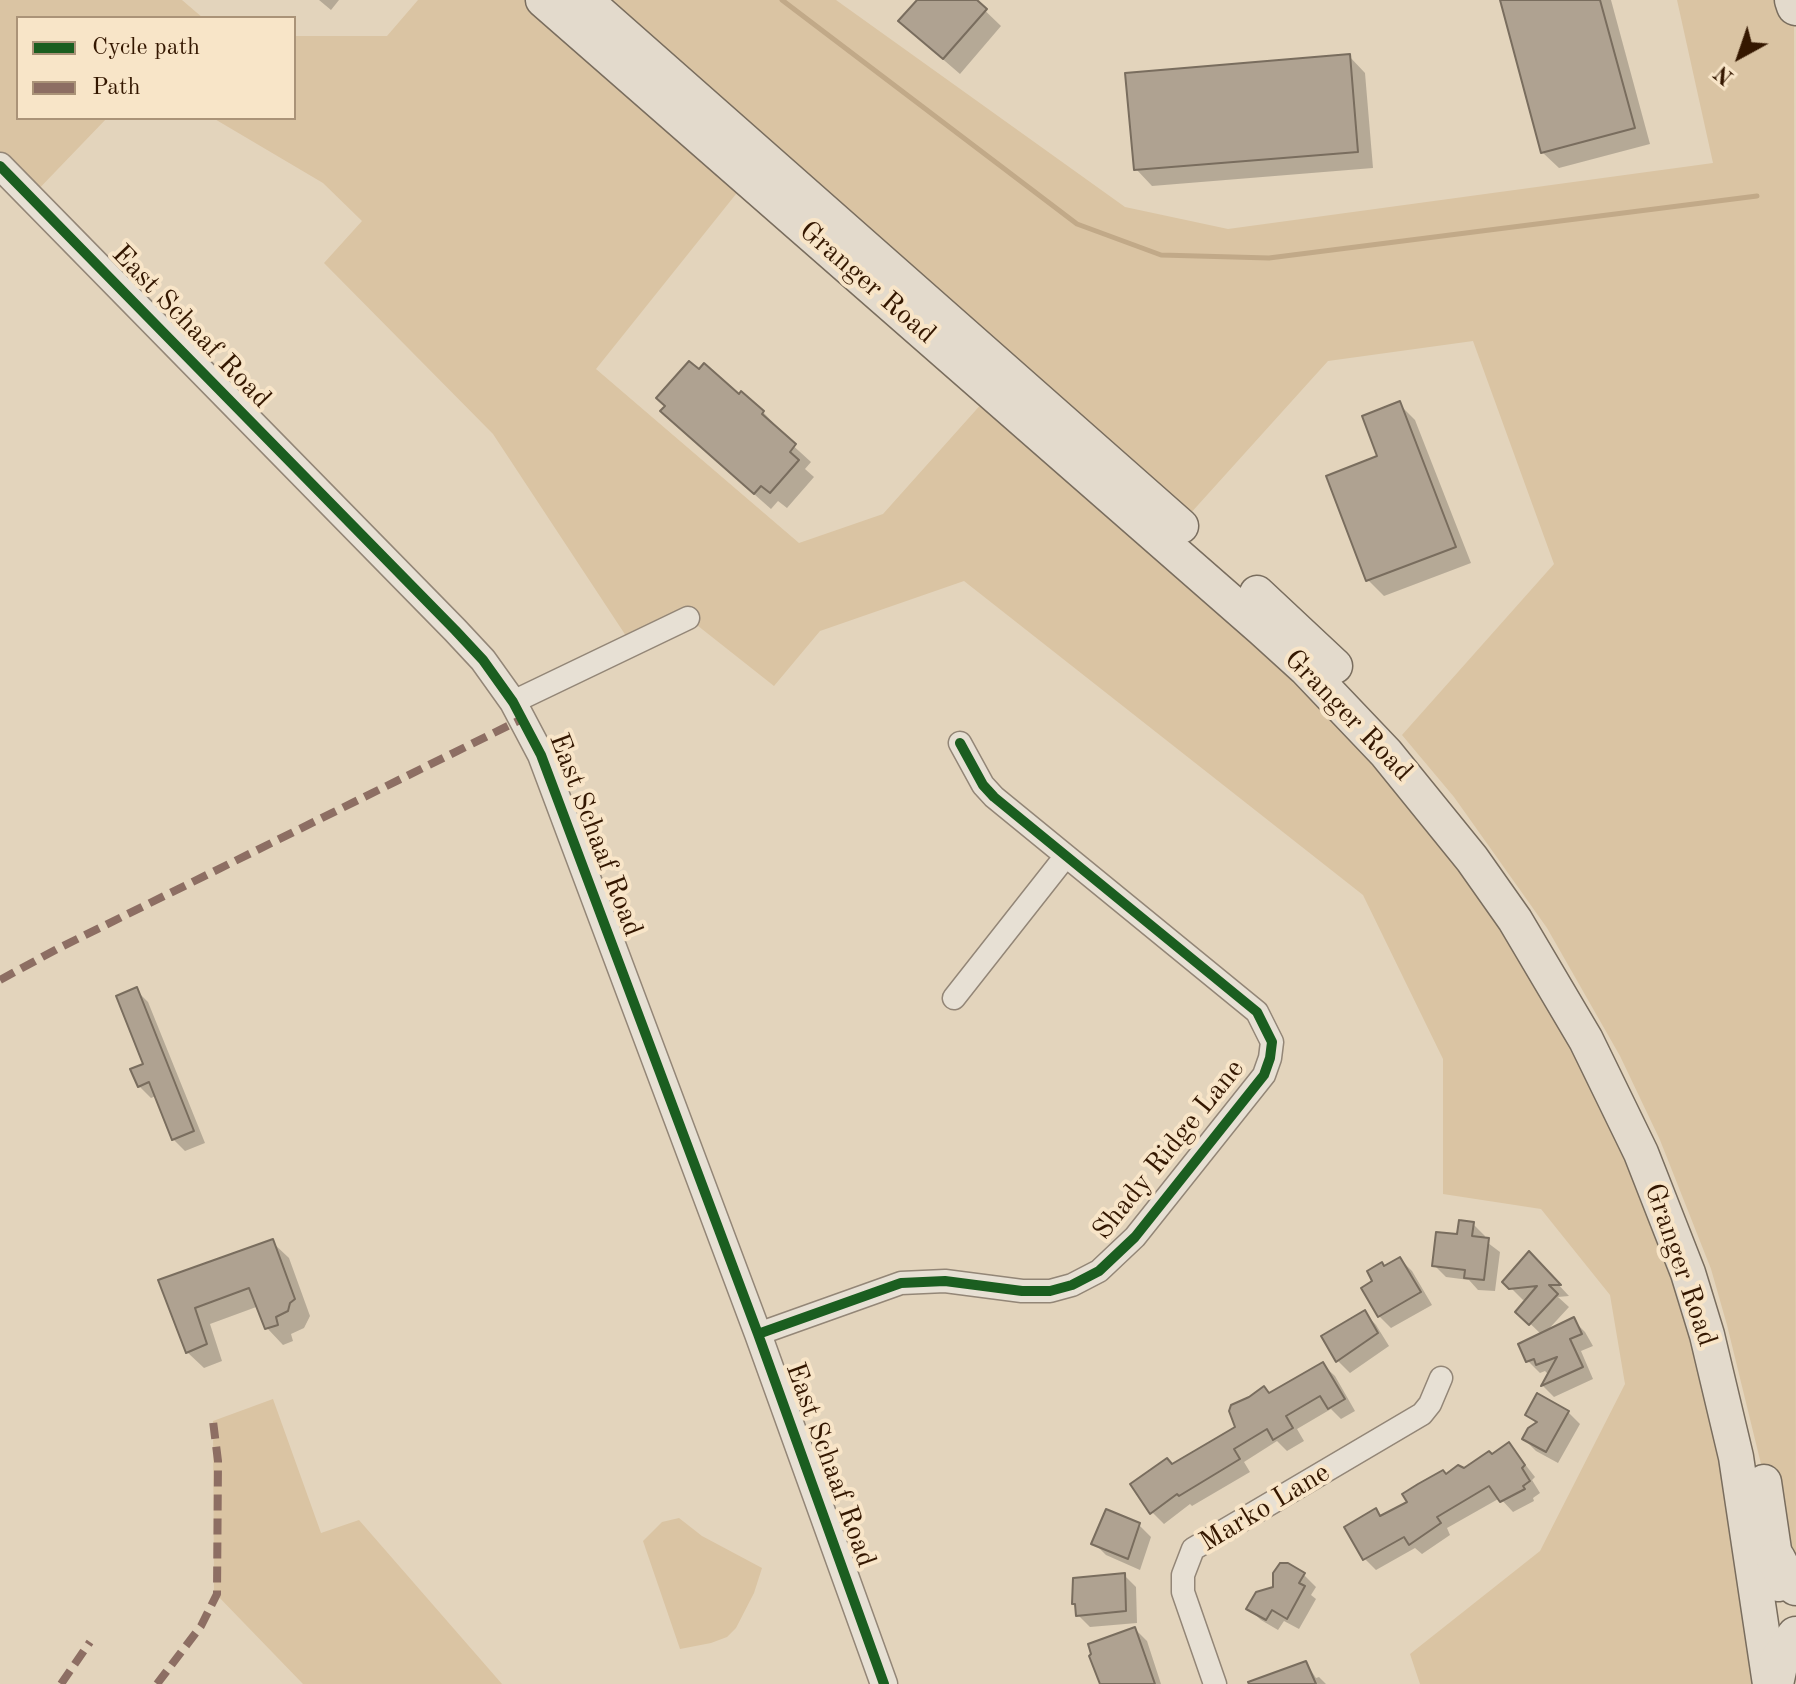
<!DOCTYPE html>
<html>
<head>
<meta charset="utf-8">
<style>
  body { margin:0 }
  #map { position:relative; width:1796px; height:1684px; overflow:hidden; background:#e3d4bc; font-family:"Old Standard TT",serif }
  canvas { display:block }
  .legend { position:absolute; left:16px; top:16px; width:280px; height:104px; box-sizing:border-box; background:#f8e5c8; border:2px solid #aa9378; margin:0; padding:10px 14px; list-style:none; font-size:24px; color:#341700 }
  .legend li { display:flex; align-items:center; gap:16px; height:40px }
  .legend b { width:40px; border:2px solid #aa9378 }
  .north { position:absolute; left:1700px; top:16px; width:80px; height:80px; -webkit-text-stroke:6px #f8e5c8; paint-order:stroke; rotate:220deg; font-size:22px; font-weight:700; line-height:32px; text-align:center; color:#341700 }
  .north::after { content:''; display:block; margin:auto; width:28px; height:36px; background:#341700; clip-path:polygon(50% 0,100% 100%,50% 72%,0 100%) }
</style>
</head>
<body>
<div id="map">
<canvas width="1796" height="1684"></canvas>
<ul class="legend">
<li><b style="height:10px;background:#1b5e20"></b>Cycle path</li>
<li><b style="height:10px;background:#8d6e63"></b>Path</li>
</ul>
<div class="north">N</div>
</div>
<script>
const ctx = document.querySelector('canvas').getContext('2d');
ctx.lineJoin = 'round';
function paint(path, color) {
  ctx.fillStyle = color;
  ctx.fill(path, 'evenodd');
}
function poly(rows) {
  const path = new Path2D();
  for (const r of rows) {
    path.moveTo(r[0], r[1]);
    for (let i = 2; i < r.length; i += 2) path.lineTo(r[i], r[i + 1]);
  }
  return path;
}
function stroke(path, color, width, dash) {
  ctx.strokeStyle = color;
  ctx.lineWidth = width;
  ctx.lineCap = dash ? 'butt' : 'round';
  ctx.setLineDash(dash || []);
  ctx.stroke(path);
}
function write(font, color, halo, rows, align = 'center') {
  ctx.font = font + ' "Old Standard TT",serif';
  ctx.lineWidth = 8;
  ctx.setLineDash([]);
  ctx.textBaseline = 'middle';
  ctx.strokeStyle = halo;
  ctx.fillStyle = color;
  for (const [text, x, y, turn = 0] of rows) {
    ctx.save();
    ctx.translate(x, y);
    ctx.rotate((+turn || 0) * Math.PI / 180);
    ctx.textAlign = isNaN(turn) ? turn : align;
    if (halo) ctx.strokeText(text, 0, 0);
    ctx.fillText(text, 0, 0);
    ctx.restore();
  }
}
paint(poly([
  [0,0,182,0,203,18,18,18,18,118,107,118,31,197,0,166],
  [418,0,543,0,748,179,596,369,799,543,883,514,992,392,1262,629,1472,859,1668,1221,1770,1684,1420,1684,1410,1654,1540,1551,1625,1384,1610,1295,1541,1209,1443,1194,1443,1059,1363,895,964,581,820,631,774,686,688,618,632,645,493,434,324,263,362,221,323,183,213,118,294,118,294,36,387,36],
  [585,0,836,0,1125,207,1228,229,1713,163,1677,0,1794,0,1796,1586,1776,1559,1761,1464,1727,1325,1711,1269,1660,1140,1620,1056,1547,928,1454,797,1402,735,1554,564,1473,341,1328,361,1180,525],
  [273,1399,321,1533,359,1520,502,1684,303,1684,214,1592,213,1421],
  [679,1518,702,1536,762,1568,754,1593,736,1628,727,1637,711,1643,680,1649,643,1541,662,1522]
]), '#dac4a3');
paint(poly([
  [319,0,339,0,331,10],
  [919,0,974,0,1001,26,960,74,917,37],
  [1502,0,1611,0,1650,144,1559,168,1542,152],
  [1349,56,1365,73,1373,168,1152,186,1136,169],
  [739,397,763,412,779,429,777,431,811,462,805,469,814,477,787,508,778,501,771,509,679,428],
  [1399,404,1415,420,1471,563,1384,596,1368,580,1380,457],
  [136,990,148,1002,205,1143,185,1151,173,1139,156,1096,151,1098,139,1086,146,1065],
  [1473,1224,1485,1236,1484,1240,1500,1252,1495,1291,1478,1290,1469,1280,1446,1277,1434,1265],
  [272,1242,289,1258,310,1316,304,1328,291,1334,293,1341,283,1345,267,1328,259,1306,210,1324,222,1361,204,1368,187,1352,161,1282],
  [1530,1254,1569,1296,1558,1297,1569,1307,1545,1333,1573,1320,1585,1332,1593,1346,1581,1351,1593,1379,1554,1397,1543,1386,1549,1375,1545,1371,1540,1373,1528,1361,1542,1335,1518,1312,1529,1299,1523,1300,1504,1281],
  [1400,1259,1412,1271,1432,1305,1391,1328,1379,1316,1375,1282,1385,1268],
  [1365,1313,1376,1325,1389,1346,1350,1373,1338,1361],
  [1323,1365,1335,1376,1355,1411,1341,1419,1331,1409,1297,1429,1304,1441,1287,1451,1277,1441,1244,1462,1250,1472,1192,1506,1190,1504,1164,1524,1152,1512,1172,1466,1237,1428,1270,1394],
  [1568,1412,1580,1424,1558,1463,1536,1451,1524,1439,1537,1424,1527,1415],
  [1509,1444,1535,1477,1532,1480,1540,1493,1533,1498,1534,1501,1513,1512,1500,1498,1447,1528,1450,1535,1422,1554,1415,1548,1376,1570,1365,1559,1375,1511,1382,1517,1409,1503,1447,1476,1464,1471],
  [1139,1525,1151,1537,1140,1570,1106,1555,1094,1543],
  [1124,1575,1136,1587,1137,1623,1090,1627,1078,1615],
  [1304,1575,1316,1587,1311,1595,1316,1599,1299,1629,1284,1621,1278,1630,1261,1620,1249,1609],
  [1135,1629,1147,1641,1161,1684,1103,1684],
  [1306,1663,1316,1678,1319,1677,1326,1684,1277,1684]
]), '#0003');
stroke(poly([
  [782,0,1077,224,1161,255,1269,258,1757,196]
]), '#c1a988', 5);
const building = poly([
  [917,0,977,0,987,9,943,59,898,21,917,0],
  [1500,0,1600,0,1635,128,1541,153,1500,0],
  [1350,54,1358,152,1134,170,1125,73,1350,54],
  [689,361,699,369,704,363,739,394,741,391,764,411,762,414,796,444,790,452,799,460,770,493,761,486,754,494,660,411,665,406,656,398,689,361],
  [1400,401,1456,547,1366,581,1326,476,1377,456,1362,416,1400,401],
  [137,987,194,1131,172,1140,149,1082,138,1087,130,1069,143,1064,116,996,137,987],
  [1459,1220,1474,1222,1472,1236,1489,1238,1484,1280,1464,1278,1465,1270,1432,1266,1436,1232,1457,1234,1459,1220],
  [273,1239,295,1299,290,1303,288,1311,276,1317,278,1325,265,1329,249,1288,195,1308,207,1344,186,1353,158,1280,273,1239],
  [1529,1251,1561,1285,1549,1285,1558,1294,1529,1325,1515,1312,1537,1286,1509,1289,1502,1282,1529,1251],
  [1400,1257,1421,1292,1378,1317,1361,1288,1372,1281,1367,1271,1382,1262,1384,1266,1400,1257],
  [1365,1310,1378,1333,1336,1362,1321,1336,1365,1310],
  [1574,1317,1582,1334,1570,1339,1583,1367,1541,1386,1557,1357,1536,1365,1534,1359,1526,1362,1518,1344,1574,1317],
  [1323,1362,1345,1399,1328,1409,1320,1396,1286,1416,1293,1428,1273,1440,1267,1429,1234,1449,1240,1459,1179,1496,1177,1494,1150,1514,1130,1484,1167,1458,1172,1464,1235,1427,1229,1411,1231,1405,1249,1397,1264,1386,1269,1393,1323,1362],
  [1537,1393,1569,1411,1546,1452,1522,1439,1528,1428,1537,1422,1525,1415,1537,1393],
  [1509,1442,1525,1465,1522,1468,1530,1481,1523,1486,1525,1489,1500,1502,1489,1486,1437,1517,1441,1523,1409,1545,1404,1537,1363,1560,1344,1527,1376,1508,1380,1516,1407,1502,1402,1494,1418,1484,1443,1470,1446,1474,1458,1465,1464,1468,1489,1451,1492,1454,1509,1442],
  [1106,1509,1140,1523,1128,1559,1091,1544,1106,1509],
  [1280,1563,1288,1563,1305,1573,1299,1583,1305,1586,1287,1619,1272,1610,1266,1620,1246,1609,1256,1592,1273,1587,1273,1573,1280,1563],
  [1125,1573,1126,1611,1076,1616,1075,1604,1072,1604,1073,1578,1125,1573],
  [1135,1627,1155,1684,1100,1684,1089,1656,1091,1654,1088,1644,1135,1627],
  [1306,1661,1316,1684,1249,1684,1248,1682,1306,1661]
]);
paint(building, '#afa291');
stroke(building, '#796d5e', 2);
const minor = poly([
  [513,702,688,618],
  [954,998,1065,857],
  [758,1334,901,1283,945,1281,1022,1291,1050,1291,1072,1285,1099,1271,1135,1237,1264,1075,1270,1058,1272,1042,1257,1012,994,797,983,785,960,743],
  [1215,1684,1183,1592,1183,1575,1193,1549,1422,1414,1430,1404,1441,1378]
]);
const tertiary = poly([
  [0,166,455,630,483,660,513,702,541,755,758,1334,884,1684]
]);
const primary = poly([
  [543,0,1262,629,1306,669,1386,753,1472,859,1515,920,1586,1040,1641,1153,1688,1273,1707,1335,1736,1457,1770,1684],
  [585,0,1181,526],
  [1257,593,1335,666],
  [1764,1482,1779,1584]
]);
const motorway = poly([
  [1794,0,1796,6],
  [1776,1559,1785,1576,1796,1586],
  [1774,1684,1779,1661,1796,1636]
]);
stroke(minor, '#938677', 25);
stroke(tertiary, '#938677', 29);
stroke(primary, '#796d5e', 37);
stroke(motorway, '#796d5e', 41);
stroke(minor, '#e7e0d4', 22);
stroke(tertiary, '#e7e0d4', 26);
stroke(primary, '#e3dacc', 34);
stroke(motorway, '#e3dacc', 38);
stroke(poly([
  [0,980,57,949,522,719],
  [61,1684,90,1642],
  [157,1684,201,1626,217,1594,218,1461,213,1421]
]), '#8d6e63', 8, [16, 8]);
stroke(poly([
  [0,166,455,630,483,660,513,702,541,755,758,1334,884,1684],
  [758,1334,901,1283,945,1281,1022,1291,1050,1291,1072,1285,1099,1271,1135,1237,1264,1075,1270,1058,1272,1042,1257,1012,994,797,983,785,960,743]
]), '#1b5e20', 10);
write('28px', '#341700', '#f8e5c8', [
  ["Granger Road",867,283,41],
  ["East Schaaf Road",191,327,46],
  ["Granger Road",1348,716,46],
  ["East Schaaf Road",595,835,69],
  ["Shady Ridge Lane",1169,1150,-51],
  ["Granger Road",1680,1265,71],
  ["East Schaaf Road",830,1465,70],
  ["Marko Lane",1265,1508,-31]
]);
</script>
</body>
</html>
